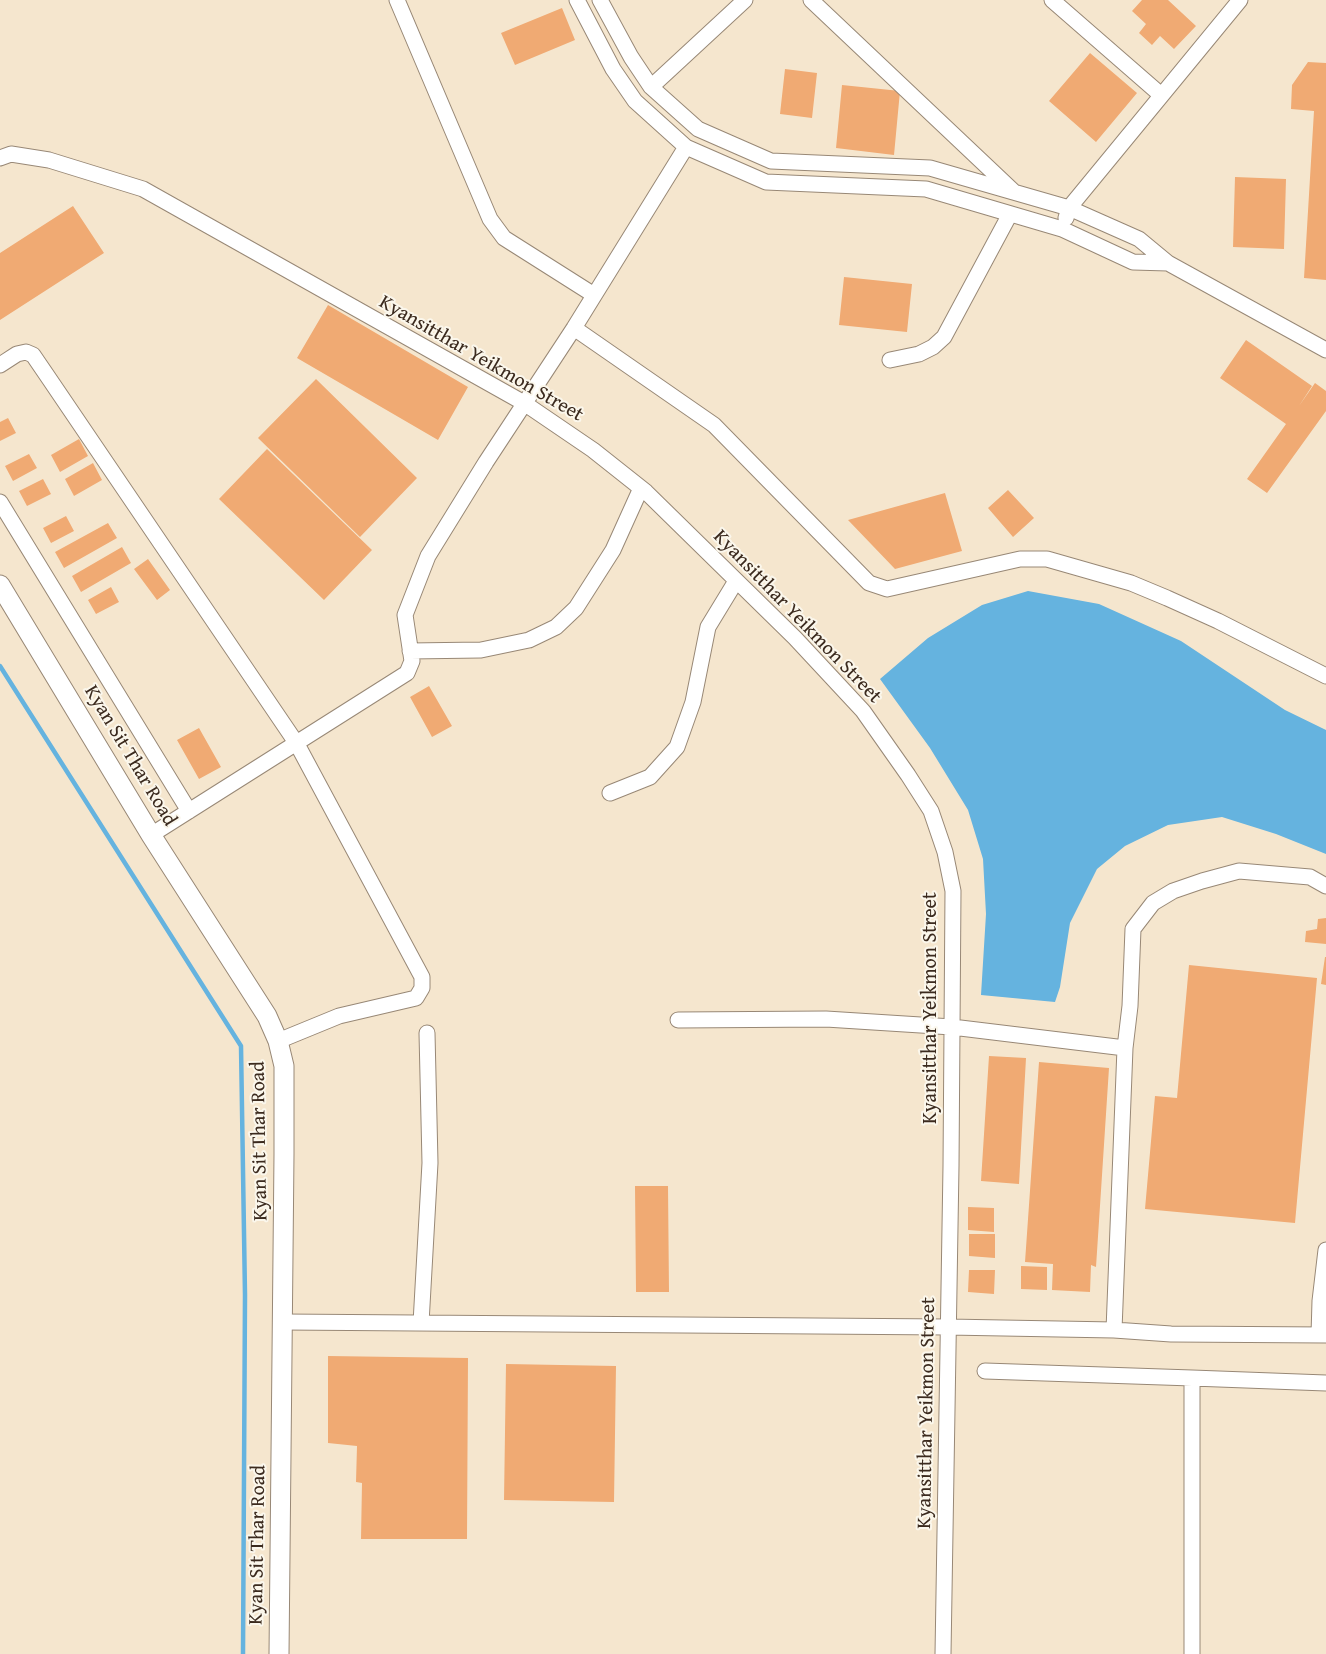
<!DOCTYPE html>
<html>
<head>
<meta charset="utf-8">
<style>
  body { margin:0 }
  canvas { display:block; background:#f5e6ce }
</style>
</head>
<body>
<canvas width="1326" height="1654"></canvas>
<script>
const ctx = document.querySelector('canvas').getContext('2d');
ctx.lineJoin = 'round';
function paint(path, color) {
  ctx.fillStyle = color;
  ctx.fill(path, 'evenodd');
}
function poly(rows) {
  const path = new Path2D();
  for (const r of rows) {
    path.moveTo(r[0], r[1]);
    for (let i = 2; i < r.length; i += 2) path.lineTo(r[i], r[i + 1]);
  }
  return path;
}
function stroke(path, color, width, dash) {
  ctx.strokeStyle = color;
  ctx.lineWidth = width;
  ctx.lineCap = dash ? 'butt' : 'round';
  ctx.setLineDash(dash || []);
  ctx.stroke(path);
}
function write(font, color, halo, rows, align = 'center') {
  ctx.font = font + ' "Gentium Book Plus",serif';
  ctx.lineWidth = 4;
  ctx.setLineDash([]);
  ctx.textBaseline = 'middle';
  ctx.strokeStyle = halo;
  ctx.fillStyle = color;
  for (const [text, x, y, turn = 0] of rows) {
    ctx.save();
    ctx.translate(x, y);
    ctx.rotate((+turn || 0) * Math.PI / 180);
    ctx.textAlign = isNaN(turn) ? turn : align;
    if (halo) ctx.strokeText(text, 0, 0);
    ctx.fillText(text, 0, 0);
    ctx.restore();
  }
}
paint(poly([
  [1028,591,1099,604,1181,641,1285,710,1326,730,1326,854,1276,834,1222,817,1168,825,1125,846,1097,869,1070,923,1060,987,1055,1002,981,995,986,914,983,859,968,810,930,748,880,679,928,638,982,605]
]), '#65b3df');
stroke(poly([
  [0,666,241,1046,245,1295,243,1654]
]), '#65b3df', 4.5);
paint(poly([
  [1142,0,1168,0,1196,26,1174,49,1160,36,1152,45,1139,33,1146,24,1132,11],
  [562,8,575,40,515,65,501,33],
  [1090,53,1137,93,1096,142,1049,101],
  [1308,62,1326,63,1326,280,1304,278,1314,111,1291,109,1292,85],
  [785,69,817,73,812,118,780,114],
  [842,85,900,91,894,155,836,148],
  [1235,177,1286,179,1284,249,1233,247],
  [73,206,104,253,0,320,0,253],
  [844,277,912,284,907,332,839,325],
  [328,305,468,387,438,440,297,358],
  [1246,340,1312,386,1299,406,1315,383,1326,391,1326,411,1267,493,1247,479,1286,424,1220,378],
  [316,379,417,478,360,537,258,438],
  [8,418,16,433,0,441,0,422],
  [79,439,88,456,60,472,51,455],
  [267,449,372,550,324,600,219,499],
  [29,454,37,468,13,481,5,466],
  [93,463,102,480,74,496,65,479],
  [43,479,51,494,27,506,19,491],
  [1008,490,1034,518,1013,537,988,508],
  [945,493,962,551,895,569,848,520],
  [66,516,74,531,51,543,43,528],
  [108,523,117,538,64,568,55,552],
  [122,547,131,563,81,592,72,576],
  [148,559,170,590,157,600,134,569],
  [111,587,119,602,96,614,88,600],
  [429,686,452,726,432,737,410,697],
  [199,728,221,767,199,779,177,740],
  [1326,918,1326,944,1305,942,1306,931,1317,929,1318,919],
  [1325,957,1326,957,1326,985,1321,984],
  [1189,965,1317,978,1295,1223,1145,1209,1155,1096,1177,1098],
  [989,1056,1026,1058,1019,1184,981,1181],
  [1039,1062,1109,1068,1096,1267,1091,1265,1090,1292,1052,1290,1053,1264,1025,1262],
  [635,1186,668,1186,669,1292,636,1292],
  [968,1207,994,1208,994,1232,968,1230],
  [969,1234,995,1234,995,1258,969,1256],
  [1021,1266,1047,1267,1047,1290,1021,1289],
  [969,1270,995,1270,994,1294,968,1292],
  [328,1356,468,1358,467,1539,361,1539,362,1483,356,1482,357,1446,328,1443],
  [506,1364,616,1366,614,1502,504,1500]
]), '#f0aa73');
const minor = poly([
  [397,0,490,219,504,238,594,295],
  [577,0,613,69,635,101,686,147,766,182,926,189,1062,229,1133,262,1168,263],
  [600,0,631,57,651,87,698,129,771,161,930,168,1069,208,1139,239,1168,263,1326,350],
  [811,0,1013,191],
  [1052,0,1161,95],
  [651,87,745,0],
  [0,158,11,154,49,160,143,189,524,403,593,450,646,492,795,638,863,711,908,775,931,811,945,852,953,891,951,1166,943,1654],
  [1066,218,1069,208,1240,0],
  [574,328,714,425,869,583,887,589,1020,559,1047,559,1131,583,1167,598,1218,621,1326,676],
  [890,360,919,354,933,347,944,337,1010,214],
  [0,365,17,354,26,352,33,355,48,377,297,744,422,977,422,988,416,998,339,1016,278,1041],
  [0,502,189,811],
  [410,651,481,650,529,640,556,627,576,608,613,550,641,488],
  [610,793,650,777,677,747,693,702,708,627,736,581],
  [151,835,407,673,412,661,405,615,428,556,486,462,574,328,686,147],
  [678,1020,826,1019,952,1027,1125,1048],
  [283,1322,948,1327,1114,1330,1171,1334,1326,1335],
  [421,1323,430,1163,427,1033],
  [1114,1330,1125,1048,1130,1006,1133,929,1153,903,1173,891,1202,881,1239,871,1310,877,1326,886],
  [1319,1335,1320,1301,1326,1250],
  [985,1371,1192,1378],
  [1192,1654,1192,1378,1326,1383]
]);
const major = poly([
  [0,585,151,835,267,1016,278,1041,284,1066,284,1154,279,1654]
]);
stroke(minor, '#988876', 17);
stroke(major, '#988876', 21);
stroke(minor, '#fff', 15);
stroke(major, '#fff', 19);
write('20px', '#3b2a1e', '#fbf7ec', [
  ["Kyansitthar Yeikmon Street",481,359,30],
  ["Kyansitthar Yeikmon Street",797,617,46],
  ["Kyan Sit Thar Road",130,756,59],
  ["Kyansitthar Yeikmon Street",931,1008,-90],
  ["Kyan Sit Thar Road",260,1141,-91],
  ["Kyansitthar Yeikmon Street",927,1413,-89],
  ["Kyan Sit Thar Road",258,1545,-89]
]);
</script>
</body>
</html>
